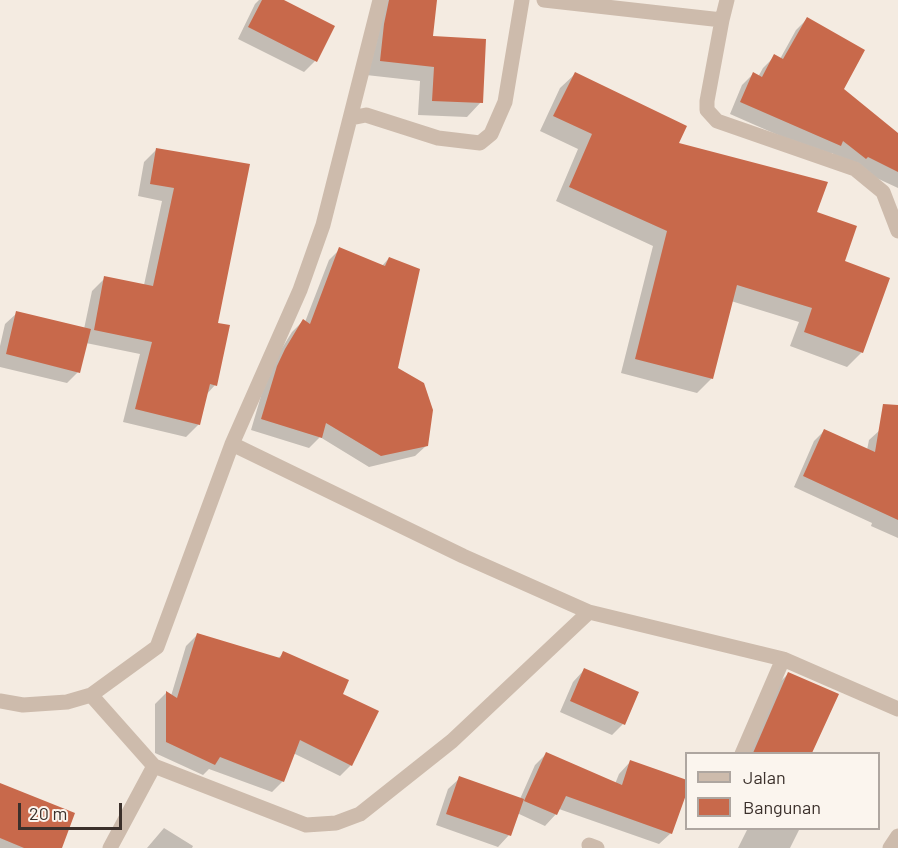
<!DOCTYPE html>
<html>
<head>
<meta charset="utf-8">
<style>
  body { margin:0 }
  #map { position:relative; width:898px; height:848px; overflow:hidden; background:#f4ebe1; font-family:Barlow,sans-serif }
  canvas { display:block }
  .legend { position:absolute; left:685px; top:752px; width:195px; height:78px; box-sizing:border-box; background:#fbf5ee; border:2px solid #aea6a0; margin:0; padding:8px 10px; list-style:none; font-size:18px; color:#3b302b }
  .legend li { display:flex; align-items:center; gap:12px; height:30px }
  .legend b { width:30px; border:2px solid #aea6a0 }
  .scale { position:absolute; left:18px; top:803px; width:104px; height:27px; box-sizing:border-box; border:3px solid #3b302b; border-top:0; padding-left:8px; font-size:18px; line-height:21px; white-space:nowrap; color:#3b302b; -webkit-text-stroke:4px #fbf5ee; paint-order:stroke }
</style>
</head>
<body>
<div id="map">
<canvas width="898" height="848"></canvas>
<ul class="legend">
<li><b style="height:8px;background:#cdbbac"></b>Jalan</li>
<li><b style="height:16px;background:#c8694b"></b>Bangunan</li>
</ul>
<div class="scale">20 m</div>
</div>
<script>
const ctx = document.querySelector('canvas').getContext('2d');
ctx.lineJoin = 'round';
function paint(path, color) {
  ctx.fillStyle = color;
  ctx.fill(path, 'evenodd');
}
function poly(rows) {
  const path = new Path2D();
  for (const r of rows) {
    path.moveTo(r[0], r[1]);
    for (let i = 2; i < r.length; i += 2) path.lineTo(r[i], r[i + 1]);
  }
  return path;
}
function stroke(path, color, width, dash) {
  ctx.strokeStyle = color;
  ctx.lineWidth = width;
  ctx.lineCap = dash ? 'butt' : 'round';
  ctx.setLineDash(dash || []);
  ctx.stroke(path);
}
paint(poly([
  [259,0,280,0,315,61,304,72,238,39,255,4],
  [376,0,435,0,431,37,481,102,467,117,418,115,420,81,366,75],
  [807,19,842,89,898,138,898,188,855,168,854,169,832,153,828,157,730,114,742,85,753,74,758,77,763,68,775,56,780,59,796,30],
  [575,74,677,144,815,213,843,262,862,352,847,367,790,346,799,322,731,301,712,378,697,393,621,373,653,246,556,201,578,149,540,131,560,88],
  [157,149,248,165,216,324,215,385,206,395,199,424,186,437,123,422,140,354,86,343,78,372,67,383,0,367,0,346,5,324,17,313,84,329,92,291,105,278,144,285,162,201,138,196,144,162],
  [340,249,382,266,389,258,397,369,427,445,415,456,369,467,320,437,309,448,251,430,266,379,274,361,292,332,303,321,305,322,329,260],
  [880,430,898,433,898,538,871,526,872,523,794,487,814,441,824,431,867,450,869,440],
  [197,635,277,659,284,653,351,765,340,776,293,753,283,781,272,792,209,769,203,775,155,753,155,704,166,693,171,696,186,646],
  [584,670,623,724,612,735,560,712,573,682],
  [788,674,837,695,810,754,745,754,772,690],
  [546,754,615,784,619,774,630,762,671,833,659,844,559,809,556,814,545,826,517,813,509,835,498,847,436,825,448,789,460,778,520,799,535,765],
  [0,792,60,848,0,848],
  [164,828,193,846,192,848,147,848],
  [748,828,800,828,790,848,738,848]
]), '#0003');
paint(poly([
  [262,0,284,0,335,26,317,62,248,27],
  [389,0,437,0,433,36,486,39,483,103,432,101,434,67,380,61,384,24],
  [807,17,865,50,844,89,898,133,898,172,868,157,866,159,843,141,841,146,740,102,753,72,762,77,774,54,783,59],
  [575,72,687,126,679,143,828,182,817,212,857,226,845,261,890,278,863,353,804,332,812,308,737,285,713,379,635,359,667,231,569,187,592,134,553,116],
  [156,148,250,164,218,323,230,325,217,386,210,384,200,425,135,409,152,342,94,330,104,276,153,286,174,188,150,184],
  [339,247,385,266,389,257,420,269,398,368,424,383,433,410,428,446,381,456,326,423,322,438,261,419,277,366,285,349,303,319,310,324],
  [16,311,91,329,80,373,6,354],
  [883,404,898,405,898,520,803,476,824,429,875,452],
  [197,633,280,658,283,651,349,680,343,694,379,711,352,766,300,740,284,782,220,757,215,765,166,742,166,691,177,698],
  [584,668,639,692,625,725,570,701],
  [788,672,839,694,812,753,753,753],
  [546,752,622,785,630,760,687,780,687,792,672,834,566,796,557,815,524,801],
  [459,776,524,799,511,836,446,814],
  [0,783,75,813,62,848,24,848,0,838]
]), '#c8694b');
stroke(poly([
  [544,0,722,20,707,101,707,110,717,121,855,169,883,192,898,231],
  [722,20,727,0],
  [351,118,366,115,438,138,480,143,491,134,505,102,522,0],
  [232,444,463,556,589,612,783,659,898,709],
  [91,695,154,766],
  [0,701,23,705,67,702,91,695,157,647,232,444,300,290,323,225,380,0],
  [742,754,783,659],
  [589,845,597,848],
  [110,848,154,766,306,825,336,823,360,814,452,741,589,612],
  [890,848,898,836]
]), '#cdbbac', 15);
</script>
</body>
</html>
